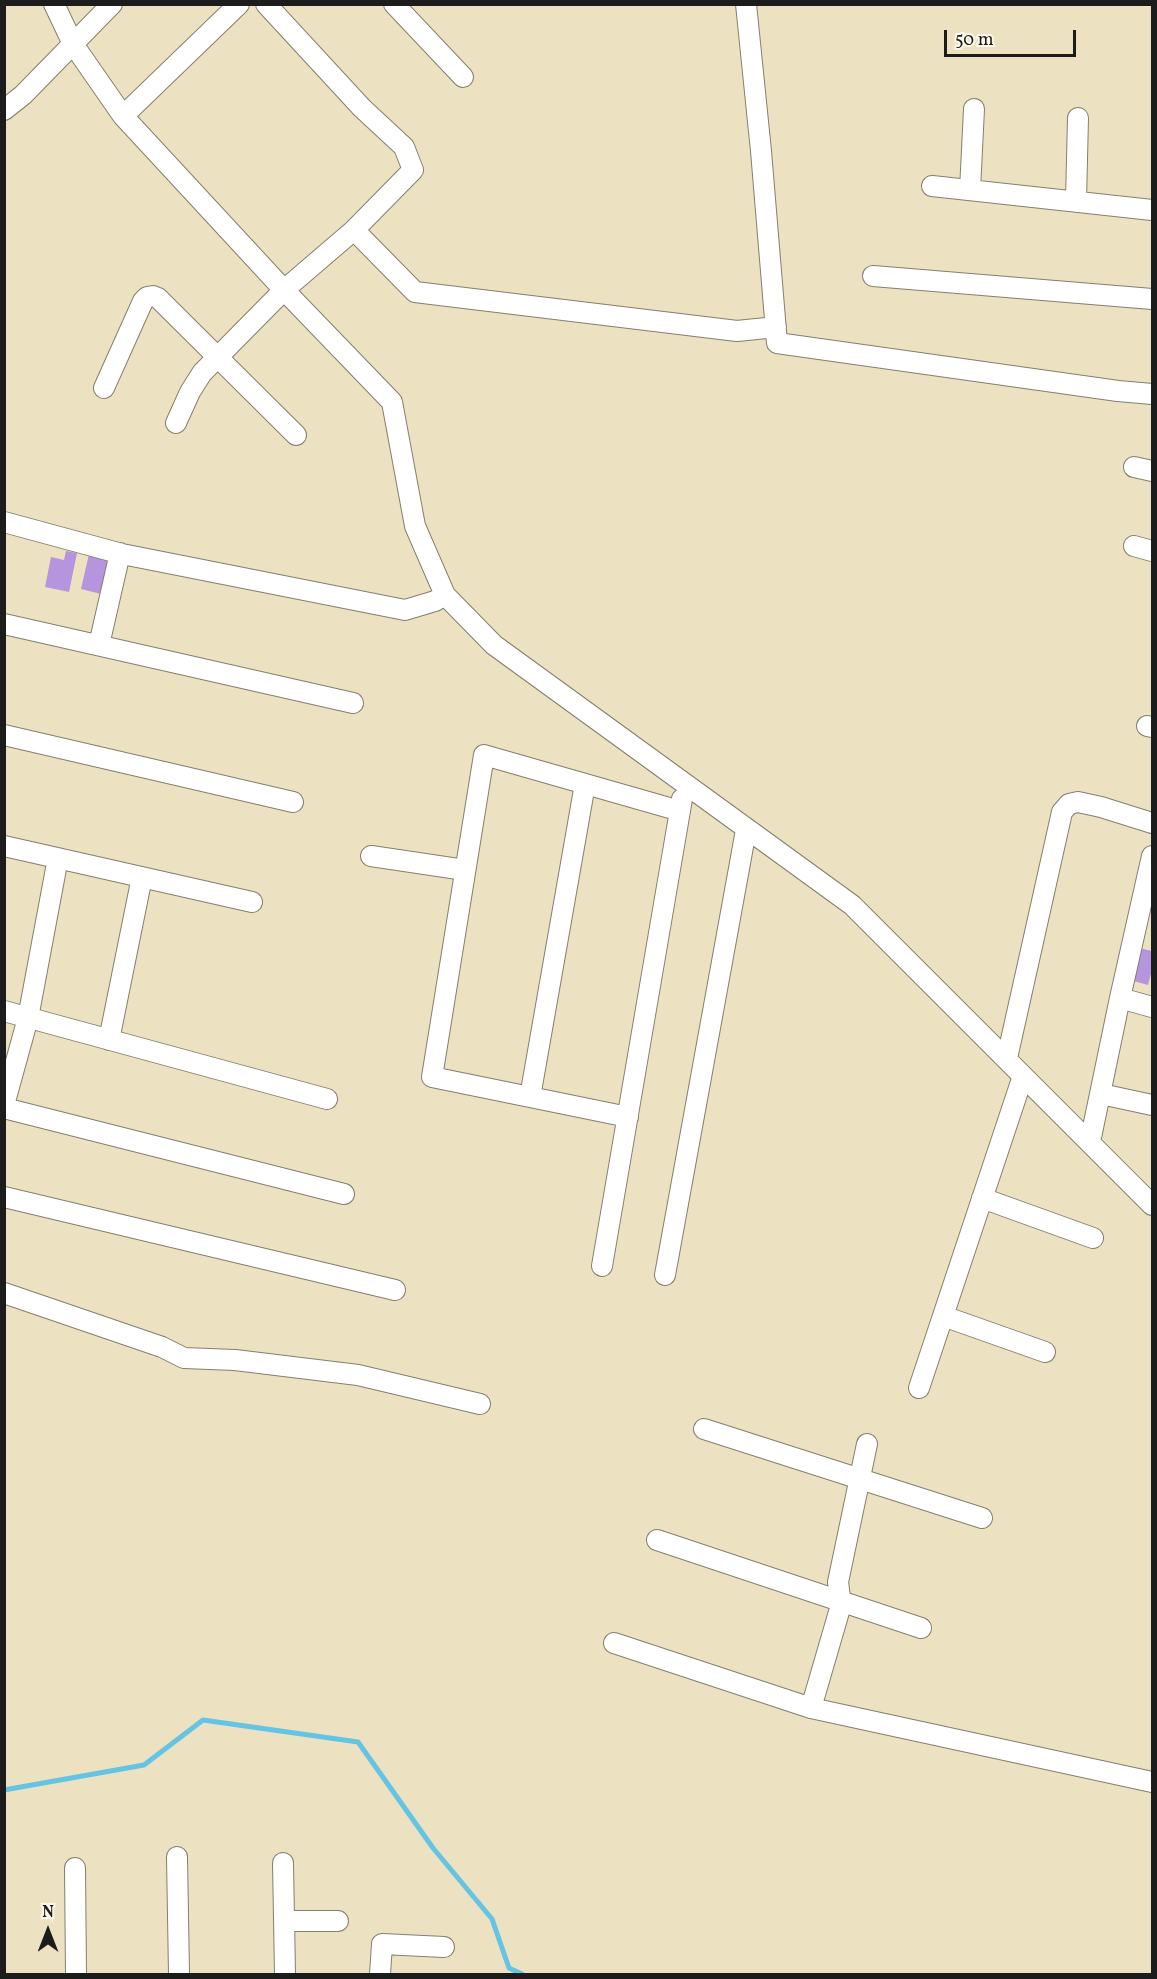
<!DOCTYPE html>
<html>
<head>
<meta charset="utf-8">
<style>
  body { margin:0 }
  #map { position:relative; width:1157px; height:1979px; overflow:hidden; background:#ece2c1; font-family:Vollkorn,serif }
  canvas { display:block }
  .frame { position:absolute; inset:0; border:6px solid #1c1c1c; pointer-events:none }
  .north { position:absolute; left:18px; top:1901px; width:60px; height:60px; -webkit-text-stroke:4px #fbf7ec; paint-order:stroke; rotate:0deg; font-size:16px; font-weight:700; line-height:24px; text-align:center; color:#1c1c1c }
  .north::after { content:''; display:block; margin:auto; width:21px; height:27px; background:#1c1c1c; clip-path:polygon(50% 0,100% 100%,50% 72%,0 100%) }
  .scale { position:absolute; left:944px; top:30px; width:132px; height:27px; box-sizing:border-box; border:3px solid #1c1c1c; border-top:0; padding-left:8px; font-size:18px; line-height:21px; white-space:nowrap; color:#1c1c1c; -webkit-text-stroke:4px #fbf7ec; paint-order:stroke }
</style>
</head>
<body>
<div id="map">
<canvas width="1157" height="1979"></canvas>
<div class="frame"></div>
<div class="north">N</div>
<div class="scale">50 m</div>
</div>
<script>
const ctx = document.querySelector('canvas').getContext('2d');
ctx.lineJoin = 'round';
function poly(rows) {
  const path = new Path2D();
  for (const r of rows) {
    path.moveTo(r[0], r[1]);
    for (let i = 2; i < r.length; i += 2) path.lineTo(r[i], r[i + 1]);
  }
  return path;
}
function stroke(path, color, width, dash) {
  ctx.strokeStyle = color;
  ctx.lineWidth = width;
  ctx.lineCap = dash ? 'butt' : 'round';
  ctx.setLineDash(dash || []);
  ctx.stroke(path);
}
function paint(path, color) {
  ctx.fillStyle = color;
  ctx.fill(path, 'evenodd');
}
stroke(poly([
  [4,1790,144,1765,203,1720,358,1742,433,1848,492,1919,509,1968,522,1974]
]), '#65c4e3', 5);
paint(poly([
  [66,551,77,553,69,592,45,587,51,557,64,560],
  [89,554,118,561,109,596,81,589],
  [1139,948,1152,951,1152,970,1148,985,1130,980]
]), '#b694de');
const street = poly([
  [54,4,73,44,123,116,284,290,392,402,415,526,445,595,494,645,852,905,1152,1205],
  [394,4,463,77],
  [746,4,761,151,777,343,1118,391,1152,394],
  [4,110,23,95,112,4],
  [123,116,239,4],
  [932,186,1152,210],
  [970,190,974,109],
  [1076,201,1078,118],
  [354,230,415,292,737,331,776,327],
  [873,276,1152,299],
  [104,388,143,301,147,297,153,296,158,298,296,435],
  [176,423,190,392,202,373,284,290,354,230,413,170,404,147,362,108,266,4],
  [1134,467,1152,471],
  [4,522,122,554,405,610,435,601,445,595],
  [1134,546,1152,551],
  [4,624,353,703],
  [99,645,120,553],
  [1147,726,1152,727],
  [4,735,293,802],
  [4,846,252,902],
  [371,856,465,870],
  [1152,856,1120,998,1152,1007],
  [4,1011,327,1099],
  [109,1040,142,877],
  [1007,1058,1062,812,1069,804,1078,802,1101,807,1152,823],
  [1101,1094,1152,1105],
  [530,1097,585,784],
  [4,1105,28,1018,58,858],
  [4,1108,344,1194],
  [628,1117,432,1077,484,755,680,811],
  [1090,1142,1120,998],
  [4,1197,395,1290],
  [982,1198,1093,1238],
  [602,1266,682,799],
  [665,1275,746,830],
  [4,1293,162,1347,184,1358,235,1360,358,1375,480,1404],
  [943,1316,1045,1352],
  [919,1388,1023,1076],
  [704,1429,982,1518],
  [657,1540,921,1628],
  [614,1643,811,1708,1152,1782],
  [811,1708,841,1605,838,1582,867,1444],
  [177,1857,179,1974],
  [283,1863,285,1974],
  [75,1868,76,1974],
  [284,1921,338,1921],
  [380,1974,382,1944,444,1947]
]);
stroke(street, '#847f6e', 22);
stroke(street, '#fff', 20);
</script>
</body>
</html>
